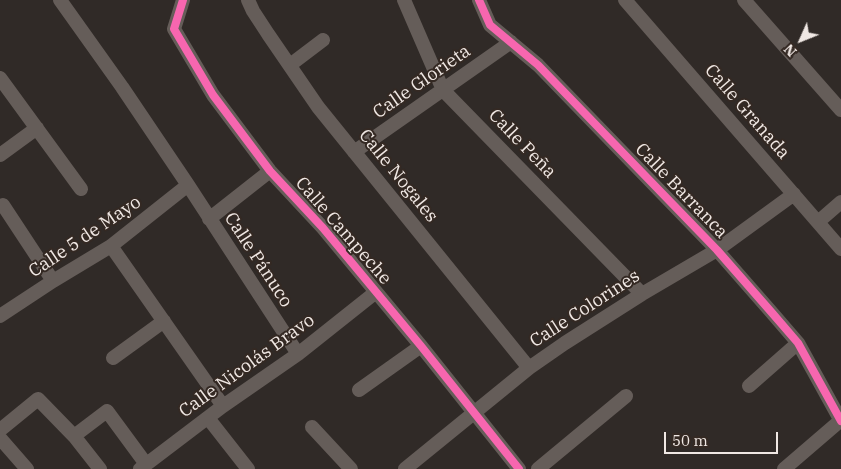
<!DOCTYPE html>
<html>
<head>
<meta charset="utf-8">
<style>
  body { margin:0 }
  #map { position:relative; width:841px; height:469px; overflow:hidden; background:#302a27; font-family:"IBM Plex Serif",serif }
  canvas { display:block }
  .north { position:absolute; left:776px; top:15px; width:50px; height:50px; -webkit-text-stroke:4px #342923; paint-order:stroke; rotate:226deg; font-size:14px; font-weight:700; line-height:20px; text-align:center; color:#f0e8e4 }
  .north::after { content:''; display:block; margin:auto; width:18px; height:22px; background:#f0e8e4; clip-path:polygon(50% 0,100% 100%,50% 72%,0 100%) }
  .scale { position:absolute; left:664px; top:432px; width:114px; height:22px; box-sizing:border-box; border:2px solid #f0e8e4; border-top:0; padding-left:6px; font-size:15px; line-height:18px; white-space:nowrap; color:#f0e8e4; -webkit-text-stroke:4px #342923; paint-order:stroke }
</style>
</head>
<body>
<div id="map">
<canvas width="841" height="469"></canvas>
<div class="north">N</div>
<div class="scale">50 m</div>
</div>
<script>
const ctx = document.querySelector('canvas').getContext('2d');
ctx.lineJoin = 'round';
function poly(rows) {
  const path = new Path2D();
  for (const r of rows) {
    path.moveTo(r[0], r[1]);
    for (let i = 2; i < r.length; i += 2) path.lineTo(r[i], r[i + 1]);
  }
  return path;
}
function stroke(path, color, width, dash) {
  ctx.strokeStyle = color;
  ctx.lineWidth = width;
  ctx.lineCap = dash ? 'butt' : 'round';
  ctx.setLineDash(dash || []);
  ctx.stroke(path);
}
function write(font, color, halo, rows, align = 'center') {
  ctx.font = font + ' "IBM Plex Serif",serif';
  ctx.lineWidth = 4;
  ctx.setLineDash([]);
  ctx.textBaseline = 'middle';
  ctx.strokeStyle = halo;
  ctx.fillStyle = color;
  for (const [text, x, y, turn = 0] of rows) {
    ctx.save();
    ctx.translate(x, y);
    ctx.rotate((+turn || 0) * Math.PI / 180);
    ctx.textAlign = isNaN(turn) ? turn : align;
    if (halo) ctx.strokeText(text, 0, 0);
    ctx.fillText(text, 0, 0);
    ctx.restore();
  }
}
stroke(poly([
  [60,0,122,87,188,185,298,354],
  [183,0,174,29,213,95,270,171,323,228,421,346,519,469],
  [248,0,253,11,268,34,318,107,529,368],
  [404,0,443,90,642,294],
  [479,0,490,25,538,65,717,250,773,314,798,343,841,421],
  [625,0,841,249],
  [744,0,841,110],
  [290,65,323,40],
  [0,78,81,189],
  [354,152,511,42],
  [0,155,37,128],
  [3,205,53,281],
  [209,219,270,171],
  [818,222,841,202],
  [111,246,223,406],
  [0,316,53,281,111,246,188,185],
  [113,358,164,321],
  [749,386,798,343],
  [359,390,421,346],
  [208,418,248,469],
  [312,427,351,469],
  [0,430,38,399,74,436,100,469],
  [74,436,107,411,146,464],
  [0,438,27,469],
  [140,469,223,406,298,354,376,292],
  [405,469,529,368,565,343,642,294,717,250,794,194],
  [538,469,626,396],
  [784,469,841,420]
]), '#655d59', 14);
stroke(poly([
  [183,0,174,29,213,95,270,171,323,228,421,346,519,469],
  [479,0,490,25,538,65,717,250,773,314,798,343,841,421]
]), '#f766af', 8);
write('18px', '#f0e8e4', '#342923', [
  ["Calle Glorieta",422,82,-35],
  ["Calle Granada",747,112,49],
  ["Calle Peña",522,144,46],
  ["Calle Nogales",398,176,51],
  ["Calle Barranca",681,191,46],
  ["Calle Campeche",343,231,49],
  ["Calle 5 de Mayo",85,237,-34],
  ["Calle Pánuco",258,260,57],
  ["Calle Colorines",585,309,-33],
  ["Calle Nicolás Bravo",247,366,-36]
]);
</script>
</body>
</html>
